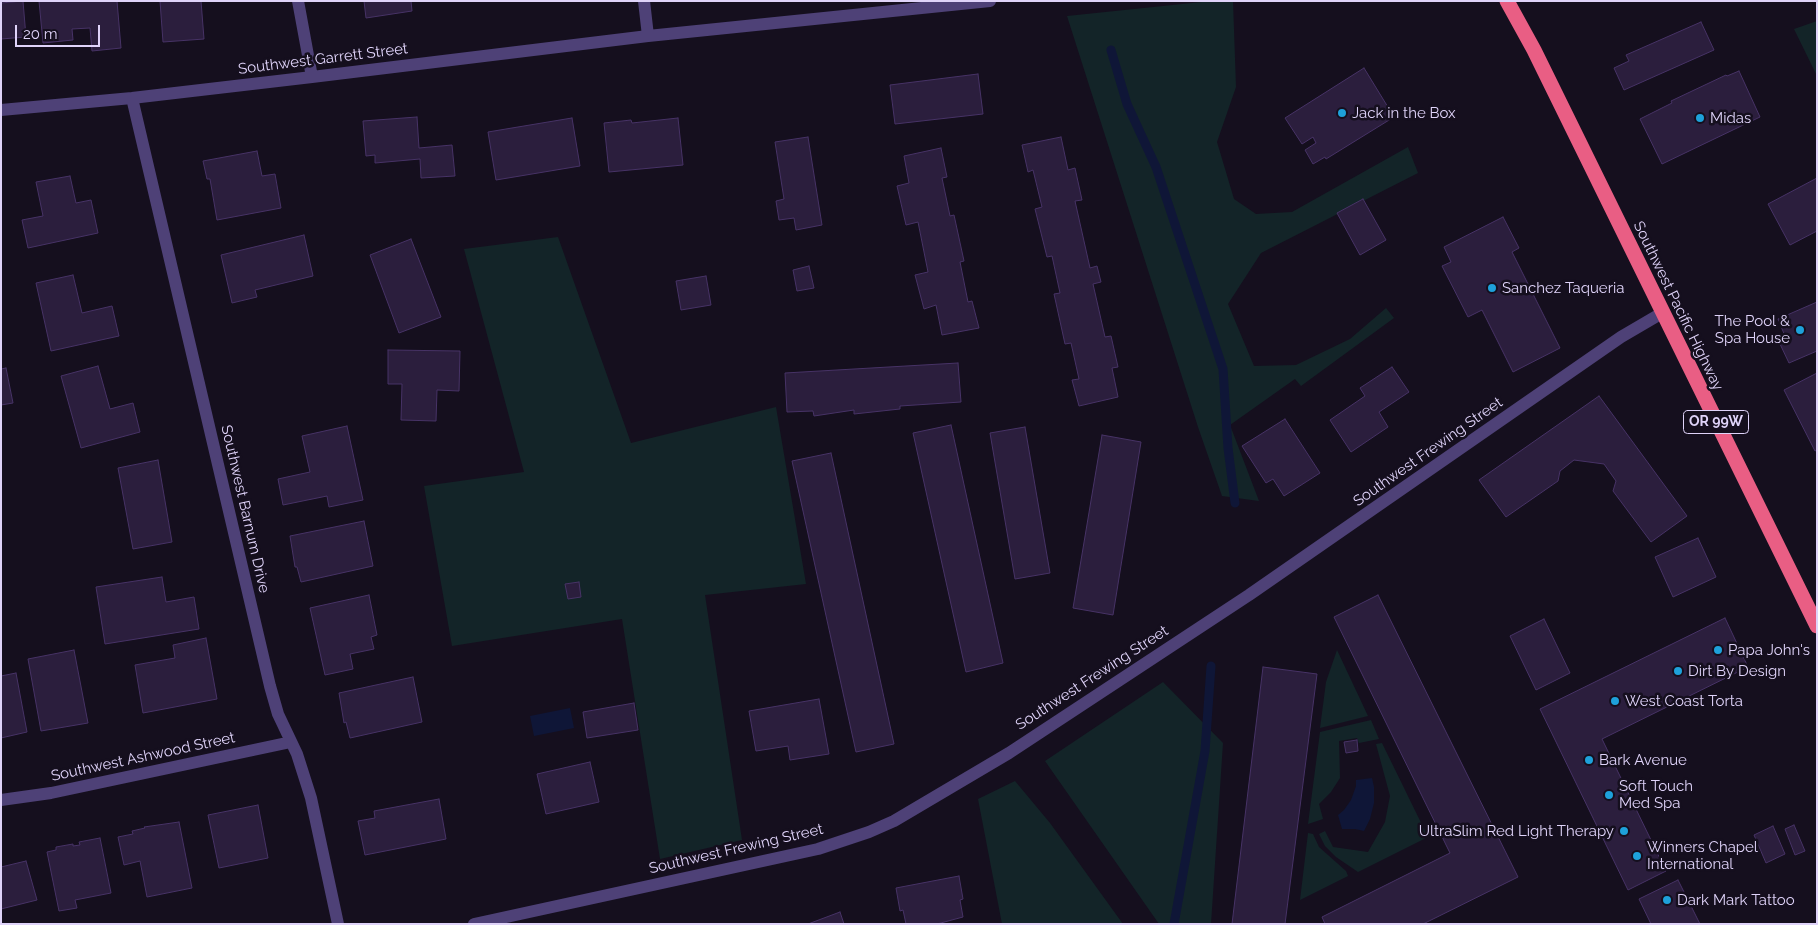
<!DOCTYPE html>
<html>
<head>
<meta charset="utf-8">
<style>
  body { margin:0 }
  #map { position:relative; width:1818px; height:925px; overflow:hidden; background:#150f1e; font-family:Raleway,sans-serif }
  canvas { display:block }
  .frame { position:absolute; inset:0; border:2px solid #dfd3f9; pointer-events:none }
  .scale { position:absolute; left:15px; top:25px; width:85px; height:22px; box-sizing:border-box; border:2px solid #dfd3f9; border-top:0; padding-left:6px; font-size:15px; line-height:18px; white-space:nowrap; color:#dfd3f9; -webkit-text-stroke:4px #150f1e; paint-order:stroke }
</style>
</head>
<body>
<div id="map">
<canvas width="1818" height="925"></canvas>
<div class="frame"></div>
<div class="scale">20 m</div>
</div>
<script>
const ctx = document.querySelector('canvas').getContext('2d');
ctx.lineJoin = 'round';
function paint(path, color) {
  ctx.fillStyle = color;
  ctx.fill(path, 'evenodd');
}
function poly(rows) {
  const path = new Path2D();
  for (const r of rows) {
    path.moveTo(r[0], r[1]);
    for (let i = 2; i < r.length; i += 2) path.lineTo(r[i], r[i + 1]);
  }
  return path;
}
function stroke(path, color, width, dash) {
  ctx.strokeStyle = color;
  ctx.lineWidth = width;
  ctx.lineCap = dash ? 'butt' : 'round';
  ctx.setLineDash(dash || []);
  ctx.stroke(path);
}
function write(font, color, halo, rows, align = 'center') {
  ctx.font = font + ' Raleway,sans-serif';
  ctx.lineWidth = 5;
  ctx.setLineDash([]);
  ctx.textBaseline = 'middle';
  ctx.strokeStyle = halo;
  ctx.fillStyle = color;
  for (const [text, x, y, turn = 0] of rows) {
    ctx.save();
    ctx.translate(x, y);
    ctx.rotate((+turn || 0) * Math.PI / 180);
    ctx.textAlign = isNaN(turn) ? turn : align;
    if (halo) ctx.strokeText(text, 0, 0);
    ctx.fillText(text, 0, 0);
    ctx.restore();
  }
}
paint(poly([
  [1211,1,1233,1,1236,87,1217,142,1234,199,1256,214,1292,212,1408,147,1418,173,1261,253,1228,304,1254,366,1296,365,1350,339,1386,308,1394,318,1301,386,1295,379,1230,425,1259,501,1222,496,1198,427,1067,16],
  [1817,21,1817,76,1794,29],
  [558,237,631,443,776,407,806,584,705,595,742,840,660,859,622,619,452,646,424,486,524,472,464,249],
  [1337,650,1368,716,1320,728,1326,682],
  [1163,682,1223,743,1211,924,1159,924,1045,761],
  [1371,720,1379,739,1359,743,1357,738,1339,741,1340,778,1331,792,1319,804,1323,819,1308,824,1320,732],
  [1382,743,1428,837,1358,872,1336,857,1325,846,1319,834,1325,831,1333,847,1368,852,1385,822,1390,796,1376,744],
  [1015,781,1050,823,1123,924,1002,924,978,799],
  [1308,833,1313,834,1319,847,1346,871,1348,876,1300,900]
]), '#132428');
paint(poly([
  [570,708,574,728,534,736,530,716],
  [1372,778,1374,787,1374,803,1370,819,1364,831,1355,829,1342,829,1338,815,1344,810,1351,800,1356,786,1356,780]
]), '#0f1637');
stroke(poly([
  [1111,50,1127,104,1156,167,1223,369,1228,448,1235,503],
  [1174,924,1205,751,1211,666]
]), '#0f1637', 9);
const building = poly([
  [23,1,26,37,1,39,1,3,23,1],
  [39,1,117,1,121,48,92,51,90,28,72,29,73,40,43,43,39,1],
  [160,1,201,1,204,39,163,42,160,1],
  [364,1,411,1,412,11,366,18,364,1],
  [1701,22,1714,50,1624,90,1614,68,1629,61,1626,55,1701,22],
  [1364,68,1394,117,1326,159,1325,157,1313,164,1305,150,1316,143,1313,137,1302,144,1285,118,1364,68],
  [1739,71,1760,117,1662,164,1640,119,1672,103,1671,101,1726,75,1727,76,1739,71],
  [978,74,983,114,895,124,890,85,978,74],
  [417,117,419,148,452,145,455,176,421,178,420,159,375,163,375,155,366,156,363,121,417,117],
  [572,118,580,166,496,180,488,132,572,118],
  [678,118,683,165,609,172,604,123,631,120,632,123,678,118],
  [808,137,822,225,796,230,794,218,779,220,776,201,784,199,775,142,808,137],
  [1061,137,1068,170,1075,168,1082,200,1075,201,1090,268,1097,266,1101,282,1093,284,1105,337,1111,336,1118,367,1112,368,1118,397,1079,406,1072,380,1079,379,1071,343,1065,344,1054,294,1060,293,1052,256,1047,257,1035,209,1042,207,1033,170,1028,172,1022,145,1061,137],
  [941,148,947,177,942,178,950,216,954,215,964,261,960,262,968,302,972,301,979,328,942,335,936,305,924,309,915,275,928,272,918,222,906,225,897,186,909,183,904,156,941,148],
  [257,151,262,176,275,174,281,208,217,220,210,179,207,179,203,161,257,151],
  [70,176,76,203,91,200,98,233,28,248,22,220,43,216,36,182,70,176],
  [1817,178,1817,231,1790,245,1768,204,1817,178],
  [1363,199,1386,240,1360,255,1337,213,1363,199],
  [1503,217,1519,248,1512,252,1560,348,1513,372,1482,310,1468,317,1442,266,1451,262,1444,247,1503,217],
  [304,235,313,276,255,290,257,297,232,303,221,255,304,235],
  [411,239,441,317,399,333,370,255,411,239],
  [809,266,814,288,797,291,793,270,809,266],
  [73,275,82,313,112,306,119,336,51,351,36,283,73,275],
  [706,276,711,305,681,310,676,281,706,276],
  [1817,302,1817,351,1789,363,1780,344,1787,341,1778,319,1817,302],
  [388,350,460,351,459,391,437,390,436,421,401,420,402,384,388,384,388,350],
  [958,363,961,402,900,406,900,409,854,414,854,410,814,416,813,411,787,412,785,373,958,363],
  [98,366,110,409,133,403,140,432,81,448,61,376,98,366],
  [1392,367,1409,392,1379,412,1388,427,1351,452,1330,420,1365,396,1360,388,1392,367],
  [6,368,13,403,1,405,1,369,6,368],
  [1817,373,1817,450,1815,451,1784,390,1817,373],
  [1599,396,1687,516,1651,542,1613,491,1616,481,1604,464,1574,460,1560,471,1558,481,1506,517,1479,480,1599,396],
  [1285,419,1320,473,1284,496,1273,479,1266,483,1242,446,1285,419],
  [951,425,1003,663,966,672,913,433,951,425],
  [347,426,363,500,329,507,327,496,283,505,278,479,310,472,302,436,347,426],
  [1025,427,1050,573,1015,579,990,433,1025,427],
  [1102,435,1141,442,1113,615,1073,608,1102,435],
  [831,453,894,744,856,752,792,461,831,453],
  [158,460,172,542,133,549,118,468,158,460],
  [364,521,373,566,301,582,297,567,295,567,290,536,364,521],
  [1698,538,1716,577,1673,597,1655,557,1698,538],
  [162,577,166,602,194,597,199,629,105,644,96,587,162,577],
  [579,582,581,597,568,599,565,584,579,582],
  [369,595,377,635,371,637,374,649,350,654,353,669,325,675,310,608,369,595],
  [1378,595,1518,877,1423,924,1325,924,1322,917,1450,853,1334,617,1378,595],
  [1725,618,1748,667,1602,739,1666,871,1628,890,1540,709,1725,618],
  [1544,619,1570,673,1536,690,1510,636,1544,619],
  [206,638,217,699,143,713,135,665,175,658,173,645,206,638],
  [74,650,88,723,41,731,28,659,74,650],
  [1263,667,1317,674,1285,924,1232,924,1263,667],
  [16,673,27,732,1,738,1,676,16,673],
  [413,677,422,722,350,738,346,722,344,723,339,693,413,677],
  [819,699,829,754,790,760,788,746,756,751,749,711,819,699],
  [634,703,638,730,587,738,583,712,634,703],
  [1357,740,1358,751,1346,753,1344,742,1357,740],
  [590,762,599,802,546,814,537,774,590,762],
  [439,799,446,839,365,855,358,821,375,818,374,811,439,799],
  [258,805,268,858,219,868,208,815,258,805],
  [179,822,192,888,147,897,140,861,124,865,118,837,133,834,132,831,145,828,144,827,179,822],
  [1794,825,1805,851,1795,855,1785,829,1794,825],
  [1773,826,1785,854,1766,863,1754,835,1773,826],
  [100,838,111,893,75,900,77,908,59,911,47,852,56,850,56,847,73,844,73,846,80,845,79,842,100,838],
  [26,861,37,900,1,909,1,867,26,861],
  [959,876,963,899,960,900,963,917,937,924,906,924,903,910,900,911,896,888,959,876],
  [1678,880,1700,924,1651,924,1639,899,1678,880],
  [840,912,844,924,808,924,840,912]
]);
paint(building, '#2b1e3d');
stroke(building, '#473366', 1);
stroke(poly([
  [298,1,312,77],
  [644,1,648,36],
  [132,98,270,686,278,714,297,754,311,798,338,924],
  [1,110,132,98,312,77,648,36,990,1],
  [1,800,51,793,291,742],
  [474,924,818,849,869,832,894,821,1009,753,1249,595,1621,337,1662,313]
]), '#4e4177', 12);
stroke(poly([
  [1507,1,1534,50,1817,626]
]), '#e95e84', 15);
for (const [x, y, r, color] of [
  [1342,113,5,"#1ea1da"],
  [1700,118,5,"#1ea1da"],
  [1492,288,5,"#1ea1da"],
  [1800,330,5,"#1ea1da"],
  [1718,650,5,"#1ea1da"],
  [1678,671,5,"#1ea1da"],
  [1615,701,5,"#1ea1da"],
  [1589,760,5,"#1ea1da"],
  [1609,795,5,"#1ea1da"],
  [1624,831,5,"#1ea1da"],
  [1637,856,5,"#1ea1da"],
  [1667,900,5,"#1ea1da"]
]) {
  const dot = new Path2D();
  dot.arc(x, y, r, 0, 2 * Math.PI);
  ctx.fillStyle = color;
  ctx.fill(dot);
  stroke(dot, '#150f1e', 2);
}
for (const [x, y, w] of [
  [1716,422,65]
]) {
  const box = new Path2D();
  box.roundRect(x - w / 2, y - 11.5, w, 23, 4);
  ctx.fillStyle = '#150f1e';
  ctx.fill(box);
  stroke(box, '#dfd3f9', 1);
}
write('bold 14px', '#dfd3f9', null, [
  ["OR 99W",1716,422]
]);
write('15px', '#dfd3f9', '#150f1e', [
  ["Southwest Garrett Street",323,59,-7],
  ["Southwest Pacific Highway",1678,306,64],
  ["Southwest Frewing Street",1428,452,-35],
  ["Southwest Barnum Drive",245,509,77],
  ["Southwest Frewing Street",1092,678,-33],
  ["Southwest Ashwood Street",143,757,-12],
  ["Southwest Frewing Street",736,849,-13]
]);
write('15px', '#dfd3f9', '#150f1e', [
  ["Jack in the Box",1352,113],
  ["Midas",1710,118],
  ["Sanchez Taqueria",1502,288],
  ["The Pool &",1790,321,"right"],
  ["Spa House",1790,338,"right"],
  ["Papa John's",1728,650],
  ["Dirt By Design",1688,671],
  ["West Coast Torta",1625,701],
  ["Bark Avenue",1599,760],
  ["Soft Touch",1619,786],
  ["Med Spa",1619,803],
  ["UltraSlim Red Light Therapy",1614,831,"right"],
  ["Winners Chapel",1647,847],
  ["International",1647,864],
  ["Dark Mark Tattoo",1677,900]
], 'left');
</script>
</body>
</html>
